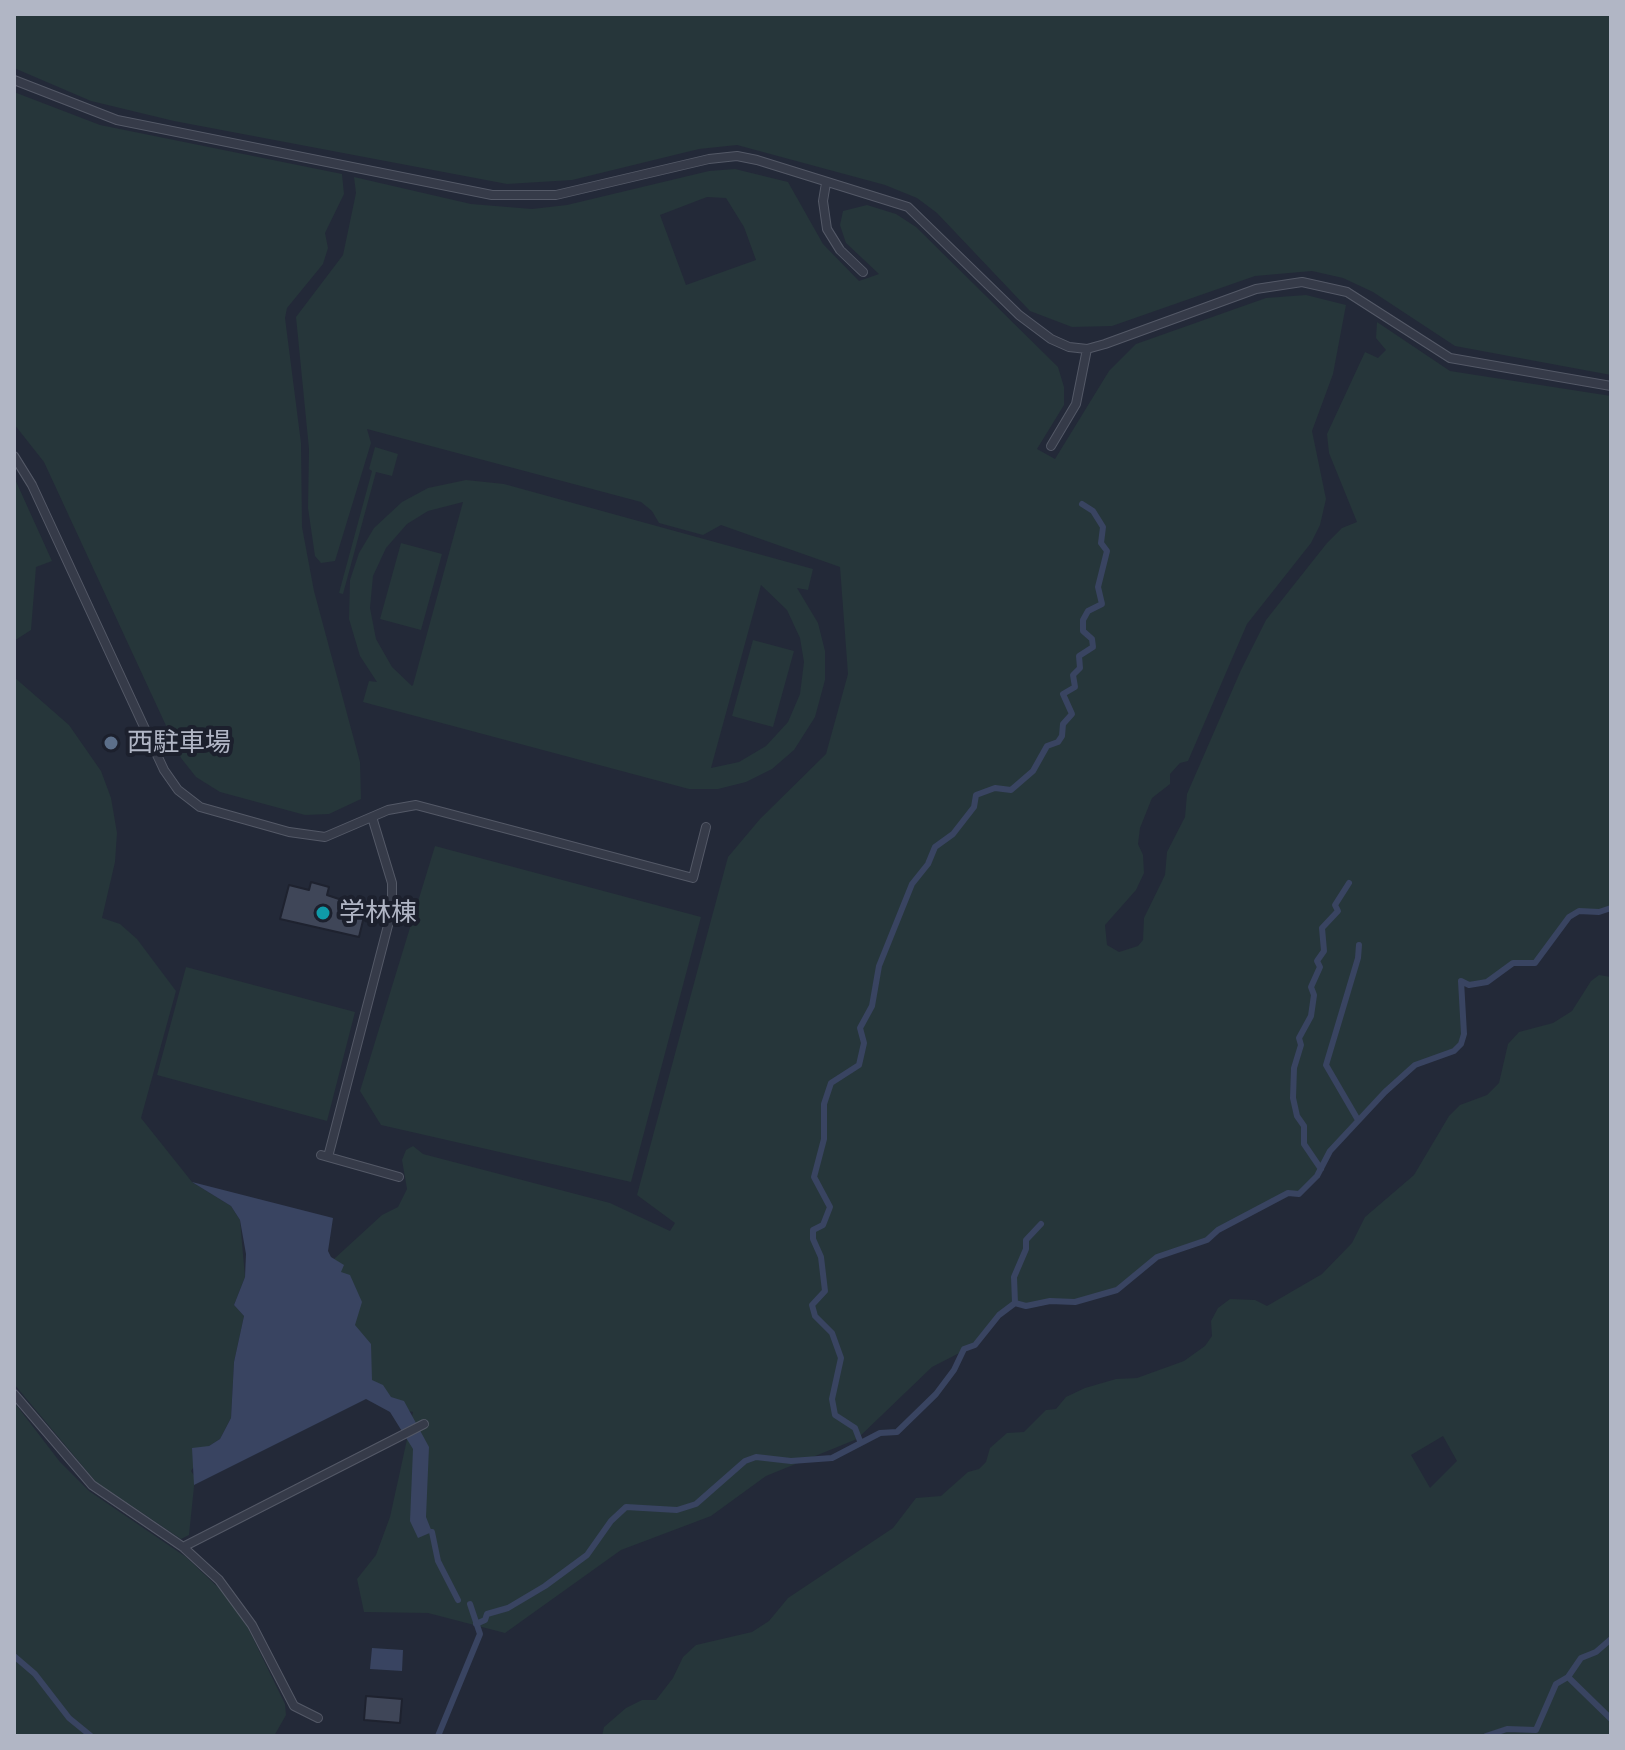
<!DOCTYPE html>
<html>
<head>
<meta charset="utf-8">
<style>
  body { margin:0 }
  #map { position:relative; width:1625px; height:1750px; overflow:hidden; background:#232938; font-family:"Asap Condensed",sans-serif }
  canvas { display:block }
  .frame { position:absolute; inset:0; border:16px solid #b1b6c5; pointer-events:none }
</style>
</head>
<body>
<div id="map">
<canvas width="1625" height="1750"></canvas>
<div class="frame"></div>
</div>
<script>
const ctx = document.querySelector('canvas').getContext('2d');
ctx.lineJoin = 'round';
function paint(path, color) {
  ctx.fillStyle = color;
  ctx.fill(path, 'evenodd');
}
function poly(rows) {
  const path = new Path2D();
  for (const r of rows) {
    path.moveTo(r[0], r[1]);
    for (let i = 2; i < r.length; i += 2) path.lineTo(r[i], r[i + 1]);
  }
  return path;
}
function stroke(path, color, width, dash) {
  ctx.strokeStyle = color;
  ctx.lineWidth = width;
  ctx.lineCap = dash ? 'butt' : 'round';
  ctx.setLineDash(dash || []);
  ctx.stroke(path);
}
function write(font, color, halo, rows, align = 'center') {
  ctx.font = font + ' "Asap Condensed","Noto Sans JP",sans-serif';
  ctx.lineWidth = 8;
  ctx.setLineDash([]);
  ctx.textBaseline = 'middle';
  ctx.strokeStyle = halo;
  ctx.fillStyle = color;
  for (const [text, x, y, turn = 0] of rows) {
    ctx.save();
    ctx.translate(x, y);
    ctx.rotate((+turn || 0) * Math.PI / 180);
    ctx.textAlign = isNaN(turn) ? turn : align;
    if (halo) ctx.strokeText(text, 0, 0);
    ctx.fillText(text, 0, 0);
    ctx.restore();
  }
}
paint(poly([
  [14,14,1611,14,1611,375,1455,346,1373,292,1343,278,1312,271,1255,276,1112,326,1072,327,1030,311,937,213,917,198,885,185,737,145,699,149,572,180,507,184,174,121,91,101,14,68],
  [14,92,100,125,342,174,344,194,325,233,328,248,323,264,287,308,285,318,301,443,302,527,314,591,360,762,361,799,329,814,305,815,220,792,196,777,181,758,44,462,14,424],
  [735,169,788,182,823,244,859,281,879,274,846,243,840,225,843,211,867,205,896,214,916,227,1058,367,1064,387,1064,405,1037,449,1055,459,1109,371,1136,344,1266,298,1306,295,1346,305,1333,374,1312,431,1326,499,1320,525,1311,543,1247,624,1188,761,1180,763,1170,774,1170,784,1152,798,1140,828,1138,844,1143,855,1144,873,1136,890,1105,925,1107,945,1119,952,1138,946,1143,940,1144,918,1165,875,1167,852,1185,817,1187,794,1241,670,1266,620,1327,543,1342,528,1357,522,1329,453,1327,434,1365,352,1378,358,1386,350,1376,338,1377,322,1450,371,1611,396,1611,908,1599,912,1579,911,1570,917,1535,963,1513,963,1487,982,1469,985,1462,981,1464,1034,1461,1044,1454,1051,1415,1065,1385,1092,1330,1151,1317,1176,1299,1194,1288,1193,1218,1230,1207,1240,1157,1257,1117,1290,1075,1302,1050,1301,1026,1306,1015,1303,999,1315,975,1345,932,1367,857,1439,766,1476,711,1516,621,1550,505,1633,428,1613,364,1612,357,1579,376,1555,390,1517,413,1412,380,1405,322,1270,382,1215,398,1207,407,1189,402,1160,406,1150,413,1146,423,1154,610,1203,670,1231,675,1223,637,1195,728,857,760,819,826,754,848,674,840,567,721,525,703,535,659,523,652,511,641,502,367,429,371,443,335,561,321,563,315,556,308,508,309,449,296,317,343,255,356,193,354,177,471,204,532,209,567,205,709,171],
  [707,197,726,198,744,227,756,260,686,285,660,215],
  [375,447,398,454,392,476,376,472,343,594,339,593,372,471,369,469],
  [14,477,52,561,36,567,31,630,17,639,14,639],
  [466,480,504,484,813,569,808,590,797,588,818,623,825,651,825,680,815,717,794,750,772,769,746,782,718,789,689,789,363,702,369,681,377,682,360,656,349,619,350,580,359,553,374,528,402,502,428,488],
  [463,502,413,685,412,686,392,667,376,639,370,608,373,576,386,548,407,524,428,511],
  [761,585,787,610,800,638,804,662,800,694,788,722,766,746,739,762,711,768],
  [401,543,442,554,421,630,380,619],
  [753,640,794,651,773,727,732,716],
  [14,677,69,725,101,771,111,798,117,833,115,862,102,918,120,924,137,939,176,991,141,1118,192,1182,231,1206,240,1220,245,1277,234,1305,244,1316,234,1362,231,1418,220,1439,209,1446,191,1471,195,1477,189,1535,181,1539,96,1482,14,1384],
  [435,846,701,917,631,1182,381,1125,360,1091],
  [186,967,355,1012,327,1121,157,1075],
  [1599,975,1611,977,1611,1736,602,1736,604,1727,626,1708,642,1700,656,1700,673,1678,683,1657,696,1645,752,1632,769,1621,788,1598,893,1528,916,1498,941,1496,968,1472,979,1469,986,1462,990,1448,1007,1433,1024,1432,1046,1410,1056,1409,1066,1397,1085,1388,1116,1379,1137,1378,1184,1361,1205,1346,1212,1336,1211,1321,1218,1308,1230,1299,1255,1300,1267,1306,1322,1274,1352,1243,1365,1217,1414,1175,1449,1116,1460,1105,1487,1095,1499,1083,1508,1044,1519,1032,1553,1023,1572,1011,1591,981],
  [1443,1436,1457,1461,1430,1488,1411,1455],
  [14,1402,60,1462,89,1491,186,1557,225,1594,248,1628,285,1704,286,1715,274,1736,14,1736]
]), '#26363a');
paint(poly([
  [192,1182,333,1218,328,1251,331,1257,344,1265,341,1272,350,1275,362,1302,355,1325,371,1344,372,1380,383,1385,391,1397,404,1401,429,1447,426,1517,432,1532,418,1538,410,1521,413,1449,390,1412,366,1399,194,1485,192,1448,209,1446,220,1439,231,1418,234,1362,244,1316,234,1305,245,1277,246,1254,240,1220,231,1206],
  [372,1648,403,1650,402,1671,370,1669]
]), '#394461');
stroke(poly([
  [1358,1120,1326,1065,1358,958,1359,945],
  [1321,1169,1304,1144,1304,1126,1297,1116,1293,1098,1294,1068,1301,1045,1299,1038,1311,1016,1314,995,1311,987,1320,967,1317,961,1324,951,1322,928,1338,911,1335,905,1349,883],
  [1015,1303,1014,1277,1026,1249,1026,1240,1041,1224],
  [860,1441,855,1428,835,1415,832,1399,841,1358,832,1333,815,1316,812,1305,825,1291,821,1257,813,1239,813,1230,823,1225,830,1207,814,1177,824,1139,824,1104,831,1083,859,1065,864,1043,860,1028,872,1006,879,966,912,884,928,864,935,847,953,834,974,807,976,795,995,788,1011,790,1033,771,1047,746,1058,742,1062,736,1063,724,1072,714,1063,694,1075,687,1073,675,1080,668,1079,656,1093,647,1092,639,1083,631,1083,620,1088,611,1102,604,1098,587,1107,551,1101,543,1103,527,1093,511,1082,504],
  [432,1532,438,1561,458,1600],
  [476,1624,485,1620,487,1614,508,1608,545,1586,587,1555,611,1521,626,1507,677,1510,696,1504,745,1461,756,1457,791,1461,832,1458,880,1433,897,1432,936,1394,954,1370,964,1349,975,1345,999,1315,1015,1303,1026,1306,1050,1301,1075,1302,1117,1290,1157,1257,1207,1240,1218,1230,1288,1193,1299,1194,1317,1176,1330,1151,1385,1092,1415,1065,1454,1051,1461,1044,1464,1034,1461,981,1469,985,1487,982,1513,963,1535,963,1569,917,1579,911,1599,912,1611,908],
  [14,1656,35,1674,69,1718,91,1736],
  [1568,1677,1611,1719],
  [438,1736,480,1634,470,1604],
  [1486,1736,1507,1729,1536,1730,1556,1684,1568,1677,1581,1658,1596,1652,1611,1639]
]), '#394461', 6);
const building = poly([
  [311,882,329,887,327,895,366,908,359,937,280,919,289,885,309,890,311,882],
  [366,1696,402,1699,400,1723,364,1720,366,1696]
]);
paint(building, '#3f4658');
stroke(building, '#1e222f', 2);
const service = poly([
  [14,80,117,120,492,195,556,195,709,159,737,156,757,160,908,207,1019,315,1051,339,1069,347,1087,349,1105,344,1256,289,1302,282,1347,292,1450,358,1611,386],
  [826,183,823,201,827,229,840,250,863,272],
  [1051,446,1076,404,1087,349],
  [14,456,32,485,164,770,178,790,200,807,289,832,325,837,388,810,416,805,693,878,706,827],
  [321,1155,399,1177],
  [328,1157,392,910,392,883,372,817],
  [14,1394,92,1485,183,1547,219,1580,252,1625,294,1706,318,1718],
  [183,1547,424,1424]
]);
stroke(service, '#545967', 10);
stroke(service, '#363b49', 8);
for (const [x, y, r, color] of [
  [111,743,8,"#5c6f8a"],
  [323,913,8,"#0f9aa8"]
]) {
  const dot = new Path2D();
  dot.arc(x, y, r, 0, 2 * Math.PI);
  ctx.fillStyle = color;
  ctx.fill(dot);
  stroke(dot, '#1c202d', 3);
}
write('26px', '#b1b6c5', '#1c202d', [
  ["西駐車場",127,743],
  ["学林棟",339,913]
], 'left');
</script>
</body>
</html>
